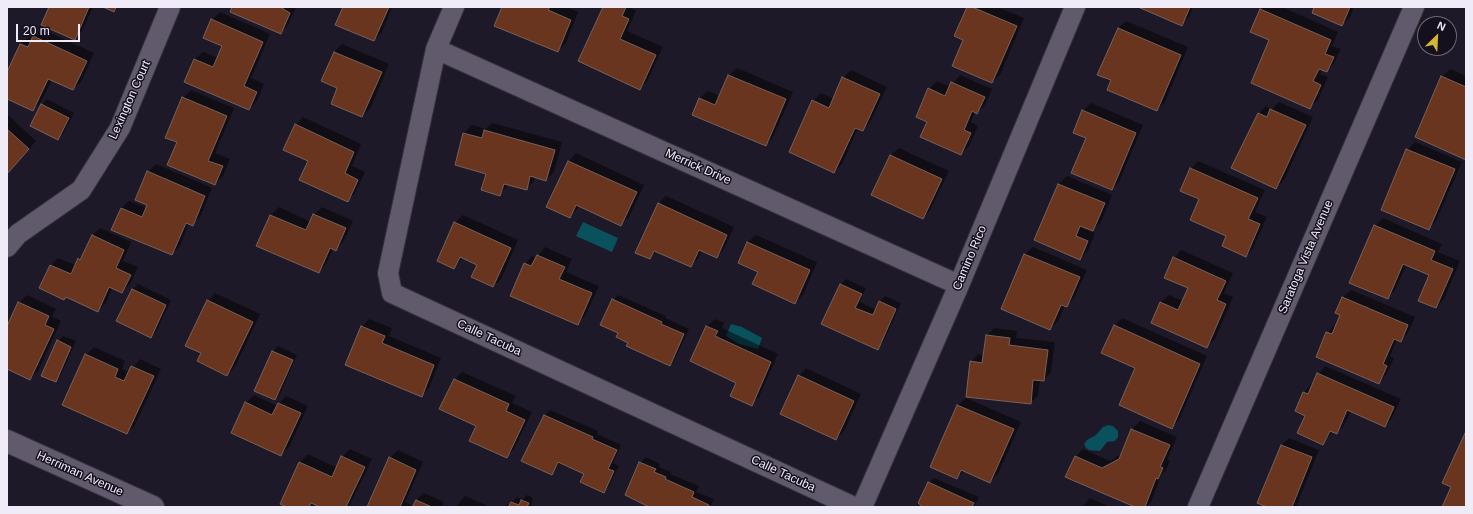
<!DOCTYPE html>
<html>
<head>
<meta charset="utf-8">
<style>
  body { margin:0 }
  #map { position:relative; width:1473px; height:514px; overflow:hidden; background:#1e1928; font-family:Arial,sans-serif }
  canvas { display:block }
  .frame { position:absolute; inset:0; border:8px solid #f0ecf7; pointer-events:none }
  .north { position:absolute; left:1417px; top:16px; width:40px; height:40px; box-sizing:border-box; background:#15101e; border:1px solid #6d6875; border-radius:50%; rotate:24deg; font-size:11px; font-weight:700; line-height:16px; text-align:center; color:#f0ecf7 }
  .north::after { content:''; display:block; margin:auto; width:14px; height:18px; background:#d4b635; clip-path:polygon(50% 0,100% 100%,50% 72%,0 100%) }
  .scale { position:absolute; left:16px; top:24px; width:64px; height:18px; box-sizing:border-box; border:2px solid #f0ecf7; border-top:0; padding-left:5px; font-size:12px; line-height:14px; white-space:nowrap; color:#f0ecf7; -webkit-text-stroke:3px #15101e; paint-order:stroke }
</style>
</head>
<body>
<div id="map">
<canvas width="1473" height="514"></canvas>
<div class="frame"></div>
<div class="north">N</div>
<div class="scale">20 m</div>
</div>
<script>
const ctx = document.querySelector('canvas').getContext('2d');
ctx.lineJoin = 'round';
function paint(path, color) {
  ctx.fillStyle = color;
  ctx.fill(path, 'evenodd');
}
function poly(rows) {
  const path = new Path2D();
  for (const r of rows) {
    path.moveTo(r[0], r[1]);
    for (let i = 2; i < r.length; i += 2) path.lineTo(r[i], r[i + 1]);
  }
  return path;
}
function stroke(path, color, width, dash) {
  ctx.strokeStyle = color;
  ctx.lineWidth = width;
  ctx.lineCap = dash ? 'butt' : 'round';
  ctx.setLineDash(dash || []);
  ctx.stroke(path);
}
function write(font, color, halo, rows, align = 'center') {
  ctx.font = font + ' Arial,sans-serif';
  ctx.lineWidth = 3;
  ctx.setLineDash([]);
  ctx.textBaseline = 'middle';
  ctx.strokeStyle = halo;
  ctx.fillStyle = color;
  for (const [text, x, y, turn = 0] of rows) {
    ctx.save();
    ctx.translate(x, y);
    ctx.rotate((+turn || 0) * Math.PI / 180);
    ctx.textAlign = isNaN(turn) ? turn : align;
    if (halo) ctx.strokeText(text, 0, 0);
    ctx.fillText(text, 0, 0);
    ctx.restore();
  }
}
paint(poly([
  [583,222,618,238,612,252,576,236],
  [731,324,742,327,762,338,758,349,739,344,726,336],
  [1108,425,1113,426,1118,431,1118,437,1115,441,1107,442,1100,451,1089,450,1086,448,1084,444,1087,440,1096,435,1103,427]
]), '#09515c');
paint(poly([
  [50,7,93,7,82,31,75,39],
  [233,7,296,7,288,25,281,32],
  [344,7,392,7,382,32,374,40],
  [503,7,566,7,578,12,566,43,558,51],
  [604,7,630,7,636,11,627,31,663,47,647,81,640,89],
  [968,7,997,7,1024,18,1000,75,992,82,965,39],
  [1141,7,1193,7,1189,17,1182,24],
  [1263,7,1282,7,1338,32,1332,46,1341,49,1334,63,1327,71,1322,69,1320,74,1328,77,1318,100,1310,107,1271,40,1251,32],
  [1315,7,1354,7,1350,17,1342,25],
  [220,12,270,34,251,78,264,84,257,101,249,109,185,81,195,59,203,52,218,58,224,46,212,20],
  [1126,21,1188,47,1165,102,1157,110,1112,80,1118,28],
  [42,29,94,53,81,82,73,89,52,79,41,102,33,110,7,98,7,74,21,44,29,37,33,38],
  [342,44,389,64,370,109,362,116,334,52],
  [737,68,793,92,773,137,766,145,693,114,700,98,708,91,720,96,729,75],
  [1450,69,1466,76,1466,159,1442,77],
  [851,70,887,87,870,122,863,130,858,128,842,164,834,172,813,101,821,93,834,99,843,78],
  [960,75,992,89,985,105,977,113,975,112,971,122,978,126,969,146,961,154,929,89,937,81,950,87],
  [191,90,234,108,215,153,230,159,223,176,215,184,178,142,183,98],
  [47,99,74,113,63,134,58,139,42,105],
  [1279,102,1313,117,1284,180,1276,188,1258,114,1266,106,1272,109],
  [1091,103,1143,125,1119,182,1112,189,1083,111],
  [8,115,36,141,7,173,7,116],
  [303,117,361,144,352,166,365,172,355,193,348,201,309,161,296,125],
  [492,123,562,142,554,172,546,180,535,177,534,181,526,189,509,184,500,194,487,173,456,164,464,133,472,125,486,129],
  [1415,142,1462,162,1436,221,1429,229,1407,150],
  [899,148,949,171,930,210,923,218,873,195,891,155],
  [576,153,644,185,629,217,621,224,580,205,570,217,548,207,569,161],
  [1198,161,1265,190,1255,212,1267,217,1253,248,1246,256,1200,199,1191,169],
  [156,164,212,188,200,217,192,224,189,223,180,246,172,254,121,208,129,201,147,208,148,172],
  [1067,176,1112,195,1101,222,1093,230,1084,226,1083,228,1095,233,1088,251,1080,259,1035,240,1059,184],
  [666,196,734,227,724,249,717,257,702,250,698,258,691,266,657,251,650,258,658,204],
  [279,207,311,222,314,215,322,207,353,221,343,242,336,250,333,249,326,264,318,272,258,245,271,215],
  [463,215,518,240,501,279,493,286,478,264,463,257,454,268,455,223],
  [1383,218,1442,244,1438,252,1460,261,1444,299,1436,307,1431,275,1407,264,1395,290,1387,298,1375,226],
  [100,228,131,242,123,261,138,267,130,284,122,292,112,288,106,303,98,310,51,265,58,258,76,265,78,259,85,253,92,236],
  [756,235,817,262,803,295,795,302,759,271,739,263,748,242],
  [545,247,572,259,566,272,599,286,585,316,578,324,525,264,532,256,536,258],
  [1033,247,1087,270,1074,298,1067,306,1065,305,1058,321,1050,329,1002,308,1025,254],
  [1181,250,1233,273,1224,293,1233,297,1215,339,1207,347,1152,323,1161,302,1169,295,1183,301,1189,287,1174,258],
  [846,279,866,288,860,302,876,310,880,301,885,296,901,303,883,343,877,348,823,324,841,284],
  [138,284,171,300,156,332,150,337,117,321,133,289],
  [1351,290,1415,317,1408,333,1401,341,1397,339,1390,356,1394,358,1386,375,1379,382,1327,333,1335,325,1337,326,1342,314,1336,312,1343,297],
  [215,293,260,314,235,367,227,374,202,353,208,301],
  [27,295,56,309,52,317,61,321,38,371,30,378,7,368,7,329,19,303],
  [618,295,666,316,665,318,689,329,675,359,670,365,629,342,620,332,613,300],
  [1122,318,1207,356,1179,420,1171,427,1114,326],
  [369,319,392,328,389,336,441,358,429,388,421,396,362,327],
  [715,319,724,323,722,328,778,354,759,397,751,404,707,326],
  [994,328,1017,331,1016,338,1055,342,1051,372,1044,380,1040,380,1038,396,1030,403,971,362,978,354,984,355,987,336],
  [63,336,76,341,61,375,56,381,58,341],
  [278,346,297,355,280,394,275,399,273,352],
  [94,347,125,361,122,369,130,372,140,359,161,369,135,425,127,433,86,355],
  [1325,366,1401,399,1392,418,1385,426,1351,411,1344,425,1337,433,1333,431,1323,444,1306,415,1304,393],
  [806,368,861,394,844,431,836,439,799,376],
  [462,372,516,396,512,403,532,412,514,449,506,457,477,426,441,409,455,379],
  [254,395,277,406,286,396,308,406,289,447,281,455,246,403],
  [966,398,1021,422,998,474,990,482,964,471,957,478,931,467,958,405],
  [550,410,598,431,597,434,621,445,613,463,619,466,609,486,604,492,585,474,560,462,552,474,523,460,545,415],
  [1140,421,1177,437,1167,460,1170,461,1166,470,1161,475,1151,502,1146,507,1138,507,1075,457,1083,449,1110,461,1121,454,1132,429],
  [1289,438,1319,450,1296,507,1269,507,1282,445],
  [350,449,372,459,349,507,323,507,314,503,313,507,289,507,281,503,300,462,308,454,337,468,342,457],
  [398,450,423,462,405,502,414,506,416,500,424,493,444,502,442,507,368,507,390,458],
  [646,457,660,464,659,467,671,472,670,474,699,486,696,492,714,499,710,507,652,507,640,463],
  [934,478,979,497,974,507,924,507,929,483],
  [527,495,533,498,531,507,504,507,508,504,510,504,517,497,522,500],
  [465,496,486,505,485,507,456,507],
  [1090,498,1110,507,1082,507]
]), '#0007');
const building = poly([
  [49,7,89,7,75,40,41,25,49,7],
  [103,7,116,7,114,12,103,7],
  [232,7,283,7,283,9,290,13,281,34,230,12,232,7],
  [343,7,389,7,374,41,335,25,343,7],
  [502,7,550,7,548,10,571,20,558,52,494,26,502,7],
  [603,7,626,7,622,16,629,19,620,39,656,55,640,90,578,61,603,7],
  [967,7,972,7,1017,26,992,83,952,66,963,40,954,36,967,7],
  [1138,7,1190,7,1182,26,1138,7],
  [1314,7,1350,7,1342,26,1312,13,1314,7],
  [1260,9,1331,40,1325,54,1334,57,1327,72,1319,69,1313,81,1321,85,1310,109,1251,83,1269,40,1250,32,1260,9],
  [211,19,263,42,244,86,257,92,249,110,184,82,194,59,213,67,222,46,203,38,211,19],
  [1118,28,1181,55,1157,111,1107,90,1111,80,1097,75,1118,28],
  [33,36,87,61,73,90,48,79,33,111,7,99,7,72,20,44,28,47,33,36],
  [334,52,382,72,362,117,331,104,337,88,321,81,334,52],
  [728,75,786,99,766,146,692,115,699,98,715,105,728,75],
  [1441,76,1466,87,1466,160,1415,137,1441,76],
  [842,77,880,94,863,131,855,128,834,173,789,152,812,100,829,108,842,77],
  [951,82,985,97,977,114,972,111,964,130,971,133,961,155,920,137,927,122,916,117,928,88,945,96,951,82],
  [182,97,227,116,208,161,223,166,215,185,167,165,177,142,165,138,182,97],
  [41,104,69,118,58,140,30,126,41,104],
  [1270,109,1306,125,1276,189,1231,168,1258,113,1267,117,1270,109],
  [1082,110,1136,133,1112,190,1071,173,1086,138,1073,133,1082,110],
  [295,124,354,152,345,173,358,180,348,202,299,180,308,161,283,150,295,124],
  [7,129,29,149,7,174,7,129],
  [484,130,555,150,546,181,530,176,527,190,504,184,500,196,481,190,486,174,455,165,463,133,482,138,484,130],
  [1406,149,1455,169,1429,230,1381,210,1406,149],
  [890,155,942,179,923,219,871,195,890,155],
  [568,161,637,192,621,226,576,205,570,218,546,207,568,161],
  [1190,168,1258,198,1248,219,1260,224,1246,257,1222,246,1226,236,1190,220,1199,199,1180,191,1190,168],
  [147,171,205,196,193,226,186,223,172,255,111,230,121,208,142,217,147,205,135,200,147,171],
  [1058,184,1105,203,1093,231,1080,226,1076,236,1088,241,1080,260,1034,240,1058,184],
  [658,203,727,235,717,258,699,250,691,267,654,251,650,259,635,253,658,203],
  [313,214,346,228,336,251,330,248,319,273,256,246,270,215,306,230,313,214],
  [454,222,511,248,493,287,471,277,477,265,460,257,454,269,437,261,454,222],
  [1374,225,1435,251,1431,260,1453,269,1436,308,1418,301,1429,275,1403,264,1388,299,1349,283,1374,225],
  [92,235,124,250,116,268,131,275,122,293,109,287,98,312,66,297,64,300,39,288,50,265,71,274,78,258,80,260,92,235],
  [747,242,810,270,795,304,752,284,758,272,738,263,747,242],
  [1024,254,1080,277,1067,307,1061,305,1050,330,1001,309,1024,254],
  [537,255,565,267,559,279,592,293,578,325,510,296,524,263,531,266,537,255],
  [1173,257,1226,281,1217,300,1226,304,1207,348,1151,323,1160,302,1178,310,1188,288,1164,278,1173,257],
  [840,284,862,294,855,308,873,315,879,301,896,309,878,350,821,324,840,284],
  [132,289,166,305,151,338,116,321,132,289],
  [1342,297,1408,325,1401,342,1394,339,1383,364,1387,366,1379,384,1316,357,1326,332,1332,334,1340,315,1335,313,1342,297],
  [612,299,662,322,661,324,684,334,670,366,626,346,628,343,616,337,618,333,600,325,612,299],
  [207,300,253,322,227,376,197,361,201,353,185,346,207,300],
  [18,302,49,316,45,325,54,329,30,380,7,369,7,326,18,302],
  [1114,325,1200,364,1172,429,1119,405,1135,368,1101,353,1114,325],
  [361,326,385,336,382,343,434,365,422,397,345,365,361,326],
  [706,326,718,331,715,336,771,362,752,406,730,396,736,383,690,361,706,326],
  [986,335,1010,338,1009,345,1048,350,1044,381,1033,380,1031,404,966,397,970,361,982,363,986,335],
  [57,340,71,347,56,382,41,376,57,340],
  [272,351,293,360,275,400,254,391,272,351],
  [85,354,118,369,115,377,124,381,131,366,154,376,127,434,62,405,85,354],
  [1317,373,1394,407,1385,427,1347,410,1337,434,1330,431,1323,445,1297,433,1305,416,1295,411,1303,392,1308,394,1317,373],
  [798,375,854,401,836,440,780,414,798,375],
  [454,379,509,404,506,411,525,420,507,458,469,441,476,426,439,409,454,379],
  [245,402,272,415,278,403,301,413,281,456,231,433,245,402],
  [957,405,1014,429,990,483,961,470,957,479,930,467,957,405],
  [544,415,593,437,592,439,617,450,608,469,614,471,604,493,580,482,584,474,558,462,552,475,521,461,544,415],
  [1131,429,1170,445,1160,467,1163,468,1158,479,1156,478,1145,507,1135,507,1065,477,1075,456,1102,468,1119,459,1131,429],
  [1466,431,1466,507,1442,507,1451,487,1442,483,1466,431],
  [1281,445,1312,457,1292,507,1267,507,1257,503,1281,445],
  [341,456,365,467,346,507,320,507,311,503,309,507,286,507,280,504,299,462,332,477,341,456],
  [389,457,416,470,400,507,367,507,389,457],
  [639,462,656,469,654,472,666,477,665,479,694,492,692,497,709,505,708,507,649,507,625,495,639,462],
  [928,482,974,503,972,507,923,507,918,503,928,482],
  [416,500,432,507,412,507,416,500],
  [521,500,529,503,527,507,508,507,511,502,519,505,521,500]
]);
paint(building, '#6a351e');
stroke(building, '#77625a', 1);
const minor = poly([
  [454,7,436,49,388,273,392,293,854,507],
  [436,49,959,285],
  [7,247,18,234,81,190,120,128,170,7],
  [862,507,959,285,1075,7],
  [1198,507,1414,7]
]);
const tertiary = poly([
  [7,441,153,507]
]);
stroke(minor, '#36323e', 22);
stroke(tertiary, '#36323e', 24);
stroke(minor, '#615a6d', 20);
stroke(tertiary, '#615a6d', 22);
write('12px', '#f0ecf7', '#15101e', [
  ["Lexington Court",130,100,-66],
  ["Merrick Drive",698,167,24],
  ["Saratoga Vista Avenue",1306,257,-67],
  ["Camino Rico",970,258,-67],
  ["Calle Tacuba",489,338,25],
  ["Herriman Avenue",80,474,24],
  ["Calle Tacuba",783,474,25]
]);
</script>
</body>
</html>
